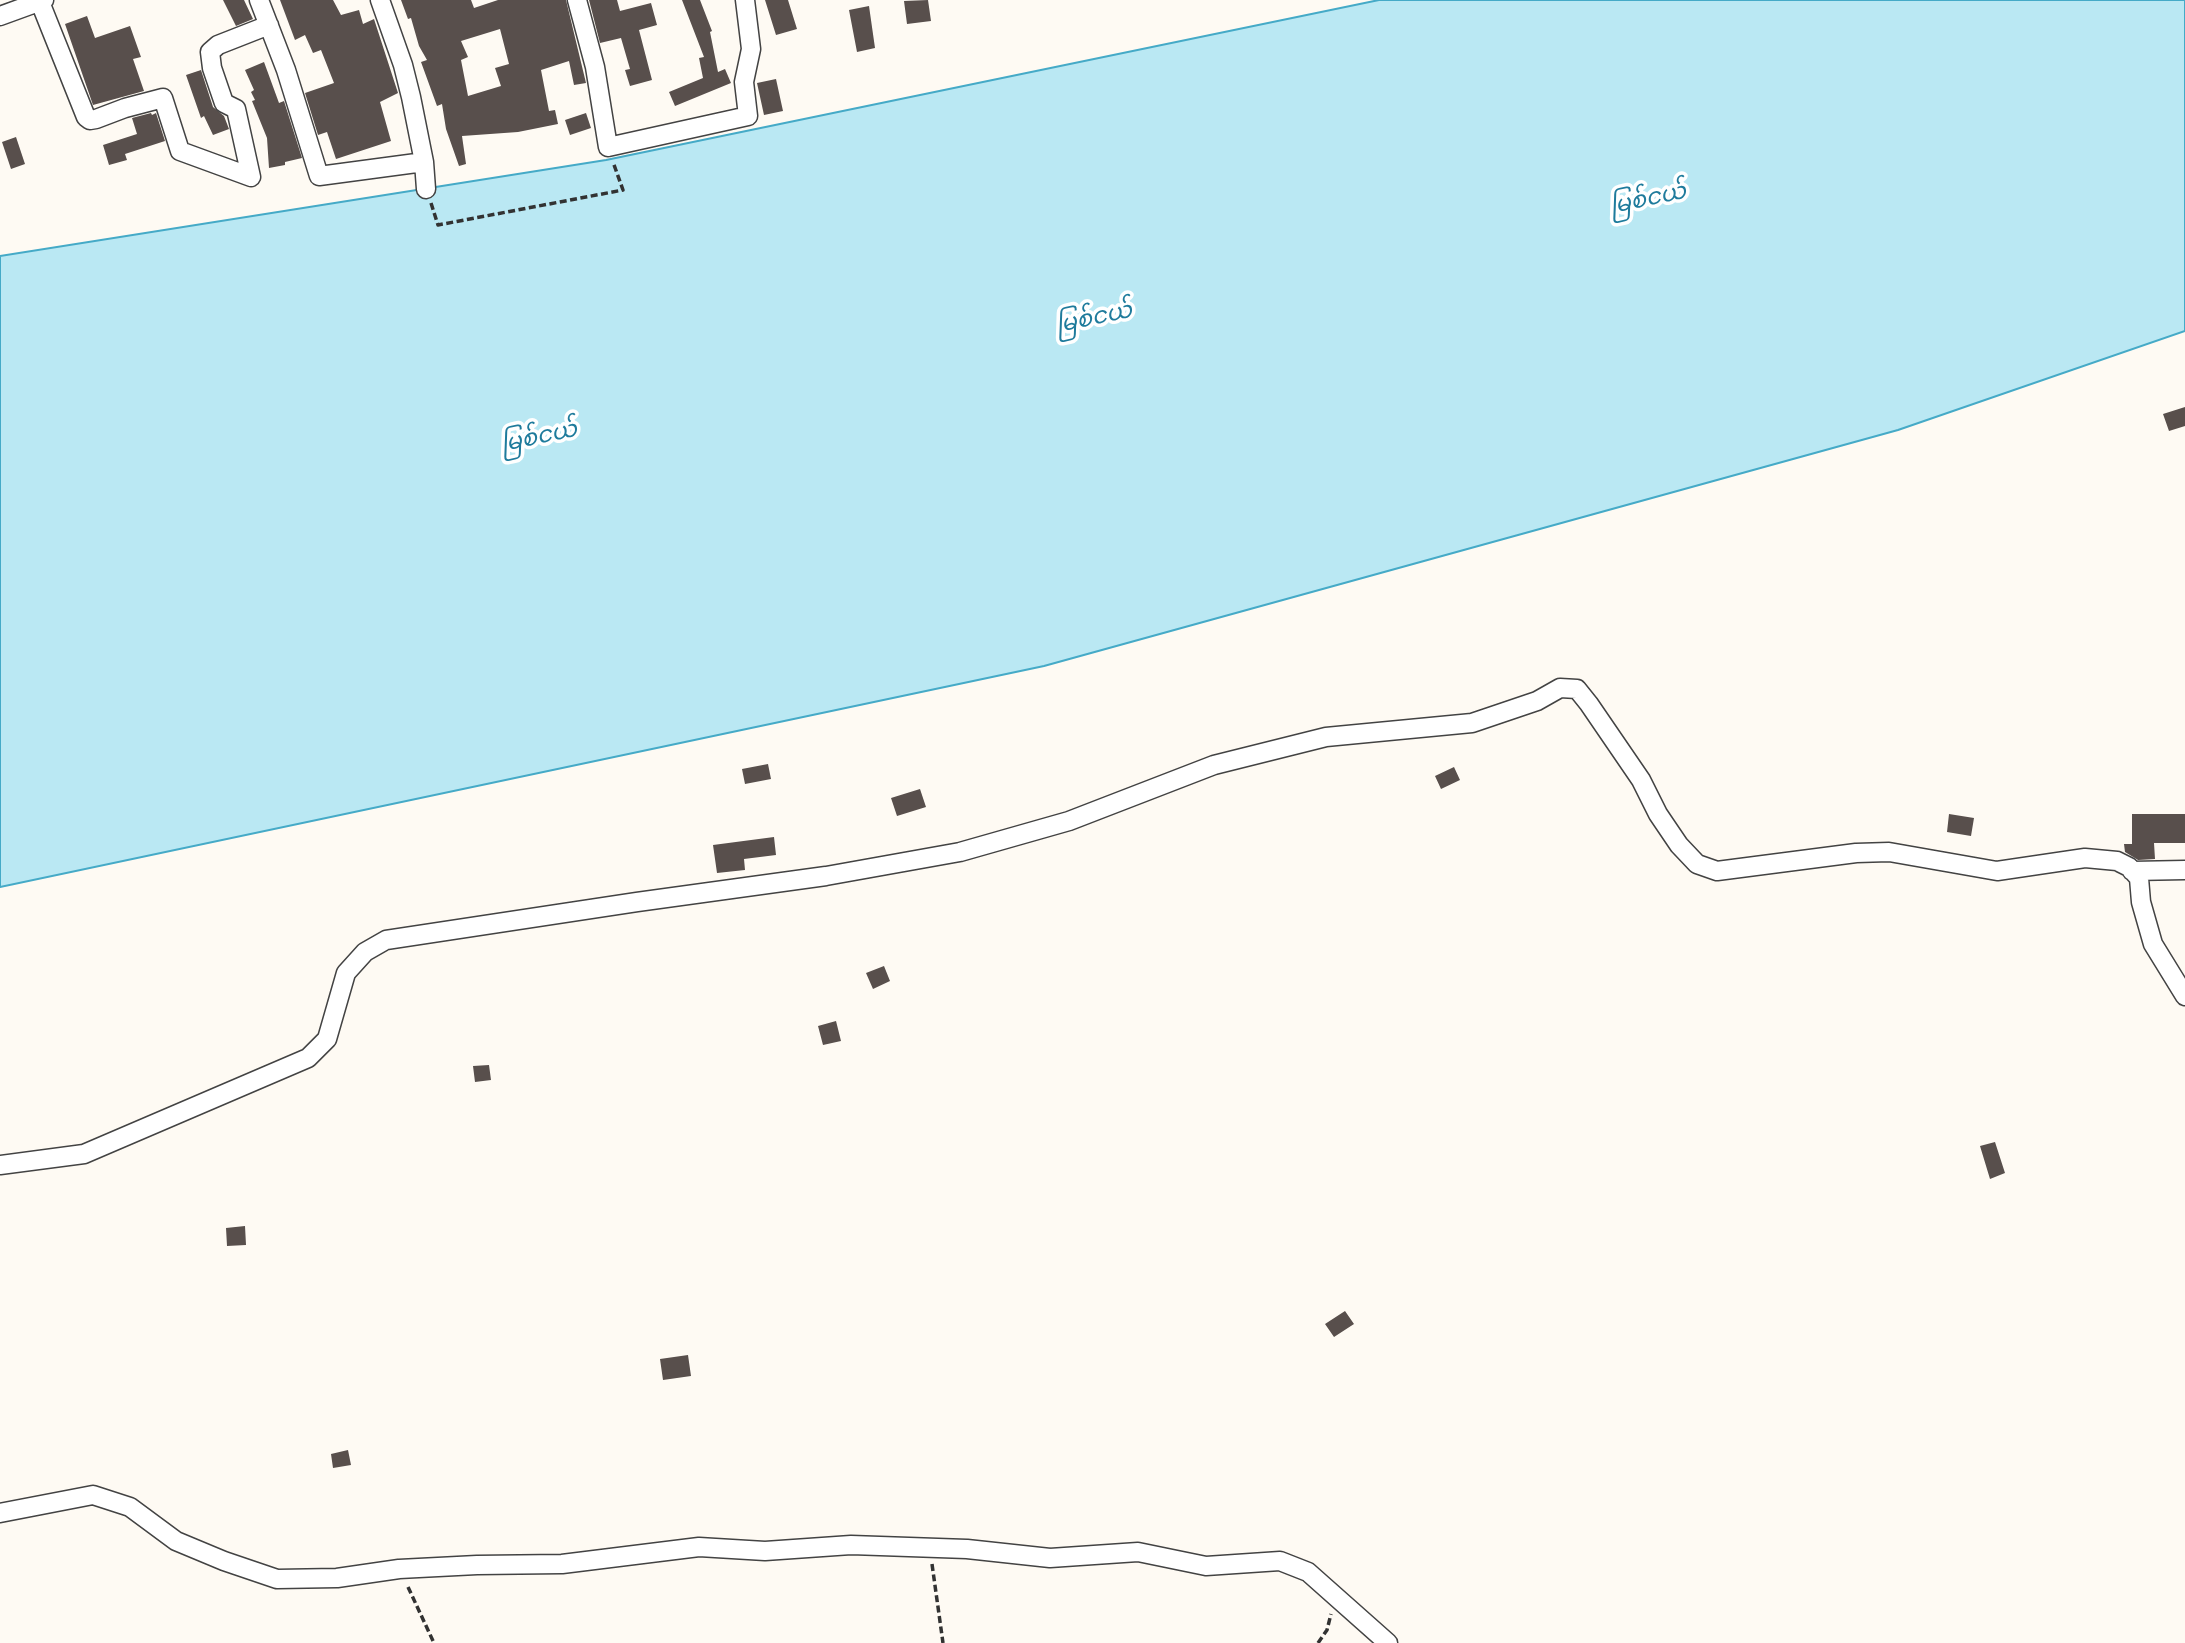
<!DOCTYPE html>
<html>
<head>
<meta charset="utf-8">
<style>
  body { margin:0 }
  canvas { display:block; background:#fefaf3 }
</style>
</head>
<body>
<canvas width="2185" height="1643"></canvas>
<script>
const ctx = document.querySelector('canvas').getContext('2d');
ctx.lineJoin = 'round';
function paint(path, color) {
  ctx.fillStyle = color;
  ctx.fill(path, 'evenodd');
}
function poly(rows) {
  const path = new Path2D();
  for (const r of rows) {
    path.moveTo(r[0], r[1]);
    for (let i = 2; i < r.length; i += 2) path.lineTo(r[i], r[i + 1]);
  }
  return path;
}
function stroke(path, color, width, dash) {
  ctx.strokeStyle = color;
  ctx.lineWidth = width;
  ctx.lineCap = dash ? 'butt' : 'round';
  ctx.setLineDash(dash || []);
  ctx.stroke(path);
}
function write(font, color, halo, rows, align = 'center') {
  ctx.font = font + ' "Libre Baskerville","Noto Sans Myanmar",serif';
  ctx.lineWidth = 7;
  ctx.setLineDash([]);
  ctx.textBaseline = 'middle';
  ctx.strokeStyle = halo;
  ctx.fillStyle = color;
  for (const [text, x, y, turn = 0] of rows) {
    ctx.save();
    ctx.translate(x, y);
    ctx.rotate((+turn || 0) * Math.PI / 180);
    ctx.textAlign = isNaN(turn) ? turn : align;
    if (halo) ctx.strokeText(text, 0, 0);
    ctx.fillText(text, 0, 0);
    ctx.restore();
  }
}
const water = poly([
  [1379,0,2185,0,2185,331,1898,430,1044,666,0,887,0,256,606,160,1379,0]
]);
paint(water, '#bae8f3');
stroke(water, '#45aac7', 2);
paint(poly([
  [223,0,244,0,253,19,236,26],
  [280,0,333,0,341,15,359,10,363,24,374,19,398,93,380,102,391,141,336,159,327,132,318,135,305,93,334,83,321,50,313,53,305,35,295,40],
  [401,0,471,0,474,8,498,0,566,0,586,83,574,85,569,61,541,70,549,111,555,110,558,124,518,132,462,136,466,164,459,166,446,129,442,104,437,106,421,62,427,60,419,46,411,18,408,19],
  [500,29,509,64,495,68,501,86,468,96,461,60,468,57,461,41],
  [589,0,617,0,620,11,651,3,657,25,639,30,652,80,630,86,625,70,630,69,621,38,600,43],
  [682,0,700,0,712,31,710,32,718,72,725,69,731,83,675,106,669,92,703,78,699,58,704,57],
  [765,0,788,0,797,29,776,35],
  [928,0,931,21,907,24,904,1],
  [869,6,875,48,857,52,849,10],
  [87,16,95,38,130,26,141,57,133,59,144,91,93,105,65,24],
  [264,62,279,103,284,101,302,158,285,162,285,165,269,168,267,138,252,101,255,100,251,92,254,90,245,70],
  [201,70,213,107,224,116,229,129,213,135,204,116,201,118,186,75],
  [776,79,783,111,764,115,757,83],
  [151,113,152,115,156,113,165,141,125,154,127,160,109,165,103,145,137,134,132,118],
  [586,113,591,128,570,135,565,120],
  [16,137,25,164,11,169,2,142],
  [2185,407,2185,426,2169,431,2163,414],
  [768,764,771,779,745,784,742,769],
  [1454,767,1460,780,1441,789,1435,776],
  [920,789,926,807,897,816,891,798],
  [1949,814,1974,818,1971,836,1947,832],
  [2132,814,2185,814,2185,843,2154,843,2155,859,2138,860,2125,852,2124,844,2132,844],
  [774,837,776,855,744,859,745,870,717,873,713,845],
  [884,966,890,981,873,989,866,973],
  [836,1021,841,1041,823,1045,818,1026],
  [489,1065,491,1080,475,1082,473,1066],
  [1995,1142,2005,1173,1990,1179,1980,1146],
  [245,1226,246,1245,227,1246,226,1228],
  [1345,1311,1354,1324,1334,1337,1325,1324],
  [688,1355,691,1376,663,1380,660,1359],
  [348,1450,351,1465,333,1468,331,1454]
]), '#584f4c');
const minor = poly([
  [259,0,286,70,319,176,424,162],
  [380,0,403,65,411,97,424,162,426,189],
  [577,0,595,67,608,147,748,116,744,82,751,49,745,0],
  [40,2,86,117,90,120,96,119,125,108,163,98,180,151,251,177,236,109,224,103,212,68,210,52,218,45,269,25],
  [0,16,44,0],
  [2132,871,2185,870],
  [0,1165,84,1154,308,1058,327,1039,346,973,365,952,386,940,637,902,826,876,960,852,1069,821,1214,765,1326,737,1472,723,1537,701,1560,688,1577,689,1589,704,1641,780,1658,814,1679,845,1697,864,1717,871,1856,853,1889,852,1997,871,2085,858,2117,861,2129,867,2139,878,2141,902,2153,944,2185,996],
  [0,1513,93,1495,130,1507,176,1541,224,1561,277,1579,337,1578,399,1569,477,1565,562,1564,699,1547,765,1551,851,1545,967,1549,1050,1558,1138,1552,1206,1566,1280,1561,1308,1572,1388,1643]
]);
stroke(minor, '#434343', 21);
stroke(poly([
  [431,203,438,225,623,190,613,162],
  [932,1564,943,1643],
  [408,1587,434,1643],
  [1318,1643,1327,1630,1331,1614]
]), '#323232', 3.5, [7, 3.5]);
stroke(minor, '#fff', 18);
write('italic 23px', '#1e7b9c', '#fff', [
  ["မြစ်ငယ်",1648,199,-12],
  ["မြစ်ငယ်",1094,318,-12],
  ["မြစ်ငယ်",539,437,-12]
]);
</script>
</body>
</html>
